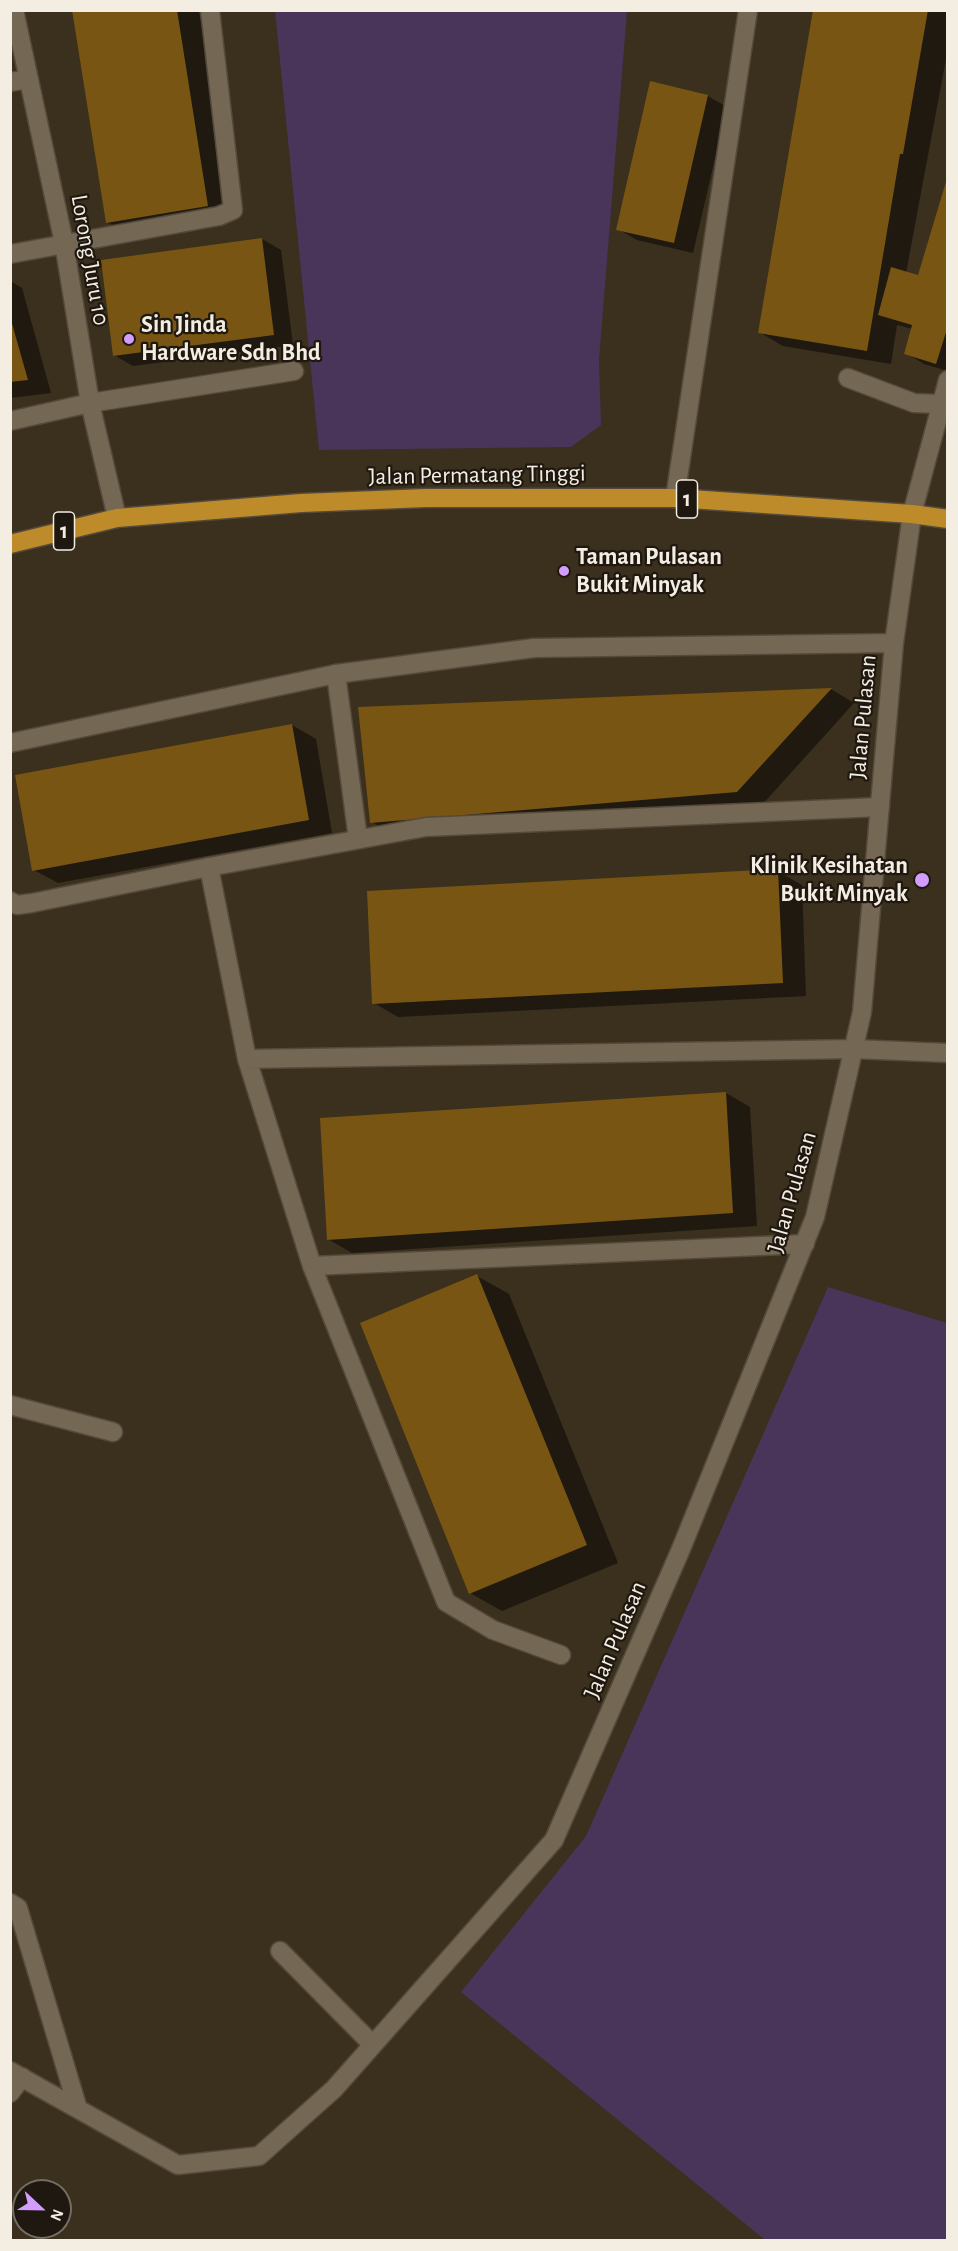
<!DOCTYPE html>
<html>
<head>
<meta charset="utf-8">
<style>
  body { margin:0 }
  #map { position:relative; width:958px; height:2251px; overflow:hidden; background:#3b2f1d; font-family:"Alegreya Sans",sans-serif }
  canvas { display:block }
  .frame { position:absolute; inset:0; border:12px solid #f4ede2; pointer-events:none }
  .north { position:absolute; left:12px; top:2179px; width:60px; height:60px; box-sizing:border-box; background:#1e1810; border:2px solid #746d64; border-radius:50%; rotate:112deg; font-size:16px; font-weight:700; line-height:24px; text-align:center; color:#f4ede2 }
  .north::after { content:''; display:block; margin:auto; width:21px; height:27px; background:#d29dfd; clip-path:polygon(50% 0,100% 100%,50% 72%,0 100%) }
</style>
</head>
<body>
<div id="map">
<canvas width="958" height="2251"></canvas>
<div class="frame"></div>
<div class="north">N</div>
</div>
<script>
const ctx = document.querySelector('canvas').getContext('2d');
ctx.lineJoin = 'round';
function paint(path, color) {
  ctx.fillStyle = color;
  ctx.fill(path, 'evenodd');
}
function poly(rows) {
  const path = new Path2D();
  for (const r of rows) {
    path.moveTo(r[0], r[1]);
    for (let i = 2; i < r.length; i += 2) path.lineTo(r[i], r[i + 1]);
  }
  return path;
}
function stroke(path, color, width, dash) {
  ctx.strokeStyle = color;
  ctx.lineWidth = width;
  ctx.lineCap = dash ? 'butt' : 'round';
  ctx.setLineDash(dash || []);
  ctx.stroke(path);
}
function write(font, color, halo, rows, align = 'center') {
  ctx.font = font + ' "Alegreya Sans",sans-serif';
  ctx.lineWidth = 4.5;
  ctx.setLineDash([]);
  ctx.textBaseline = 'middle';
  ctx.strokeStyle = halo;
  ctx.fillStyle = color;
  for (const [text, x, y, turn = 0] of rows) {
    ctx.save();
    ctx.translate(x, y);
    ctx.rotate((+turn || 0) * Math.PI / 180);
    ctx.textAlign = isNaN(turn) ? turn : align;
    if (halo) ctx.strokeText(text, 0, 0);
    ctx.fillText(text, 0, 0);
    ctx.restore();
  }
}
paint(poly([
  [275,11,627,11,599,360,601,425,571,447,319,450],
  [828,1287,947,1323,947,2240,765,2240,461,1992,586,1836]
]), '#49345a');
paint(poly([
  [74,10,199,10,232,220,131,236,107,222],
  [814,10,948,10,948,48,906,273,919,276,948,179,948,371,924,364,906,353,913,329,897,325,891,364,783,346,759,332],
  [708,96,727,107,693,253,637,240,618,229],
  [262,239,281,250,293,345,133,366,114,355],
  [10,281,22,288,51,393,10,398],
  [831,689,854,703,761,806,396,836,372,822,360,708],
  [292,725,316,739,332,833,58,883,34,870],
  [777,871,802,885,806,996,398,1017,374,1003],
  [726,1093,750,1107,757,1226,352,1253,328,1239],
  [477,1276,509,1294,618,1563,502,1611,470,1593]
]), '#0007');
paint(poly([
  [72,10,177,10,208,206,106,223],
  [813,10,928,10,903,154,900,154,867,351,758,333],
  [650,81,708,95,674,243,616,230],
  [948,175,948,326,936,364,904,354,912,325,878,315,891,267,918,275],
  [262,238,274,335,113,356,101,260],
  [11,320,28,380,10,382],
  [832,688,737,792,370,823,358,707],
  [292,724,309,820,32,871,15,775],
  [778,869,783,983,372,1004,367,891],
  [726,1092,733,1213,327,1240,320,1118],
  [477,1274,587,1545,469,1594,360,1323]
]), '#785512');
const service = poly([
  [10,254,219,216,233,210,210,10],
  [848,378,914,403,940,404],
  [912,514,948,380],
  [336,674,358,839],
  [10,901,17,905,32,903,209,867,426,827,880,807],
  [854,1049,948,1053],
  [312,1266,805,1244],
  [10,1405,113,1432],
  [10,1903,18,1908,78,2109],
  [280,1951,373,2045],
  [10,2071,178,2165,259,2156,334,2089,554,1840],
  [10,2093,22,2077]
]);
const minor = poly([
  [14,10,64,243,90,403,117,518],
  [10,82,29,79],
  [10,421,90,403,294,371],
  [675,498,748,10],
  [10,743,336,674,534,648,894,643],
  [209,867,247,1059,312,1266,446,1602,493,1630,561,1655],
  [247,1059,854,1049],
  [554,1840,681,1549,815,1217,862,1012,894,643,912,514]
]);
const trunk = poly([
  [10,544,117,518,301,503,426,498,675,498,912,514,948,519]
]);
stroke(service, '#544a3b', 21);
stroke(minor, '#544a3b', 21);
stroke(trunk, '#544a3b', 21);
stroke(service, '#746753', 18);
stroke(minor, '#746753', 18);
stroke(trunk, '#bd8b2a', 18);
for (const [x, y, r, color] of [
  [129,339,6,"#d29dfd"],
  [564,571,6,"#d29dfd"],
  [922,880,8,"#d29dfd"]
]) {
  const dot = new Path2D();
  dot.arc(x, y, r, 0, 2 * Math.PI);
  ctx.fillStyle = color;
  ctx.fill(dot);
  stroke(dot, '#1e1810', 2);
}
for (const [x, y, w] of [
  [687,499,21],
  [64,531,21]
]) {
  const box = new Path2D();
  box.roundRect(x - w / 2, y - 19, w, 38, 4.5);
  ctx.fillStyle = '#1e1810';
  ctx.fill(box);
  stroke(box, '#f4ede2', 1.5);
}
write('bold 22px', '#f4ede2', null, [
  ["1",687,499],
  ["1",64,531]
]);
write('24px', '#f4ede2', '#1e1810', [
  ["Lorong Juru 10",90,260,80],
  ["Jalan Permatang Tinggi",477,475,-1],
  ["Jalan Pulasan",863,717,-85],
  ["Jalan Pulasan",792,1192,-74],
  ["Jalan Pulasan",615,1640,-67]
]);
write('bold 24px', '#f4ede2', '#1e1810', [
  ["Sin Jinda",141,325],
  ["Hardware Sdn Bhd",141,353],
  ["Taman Pulasan",576,557],
  ["Bukit Minyak",576,585],
  ["Klinik Kesihatan",908,866,"right"],
  ["Bukit Minyak",908,894,"right"]
], 'left');
</script>
</body>
</html>
